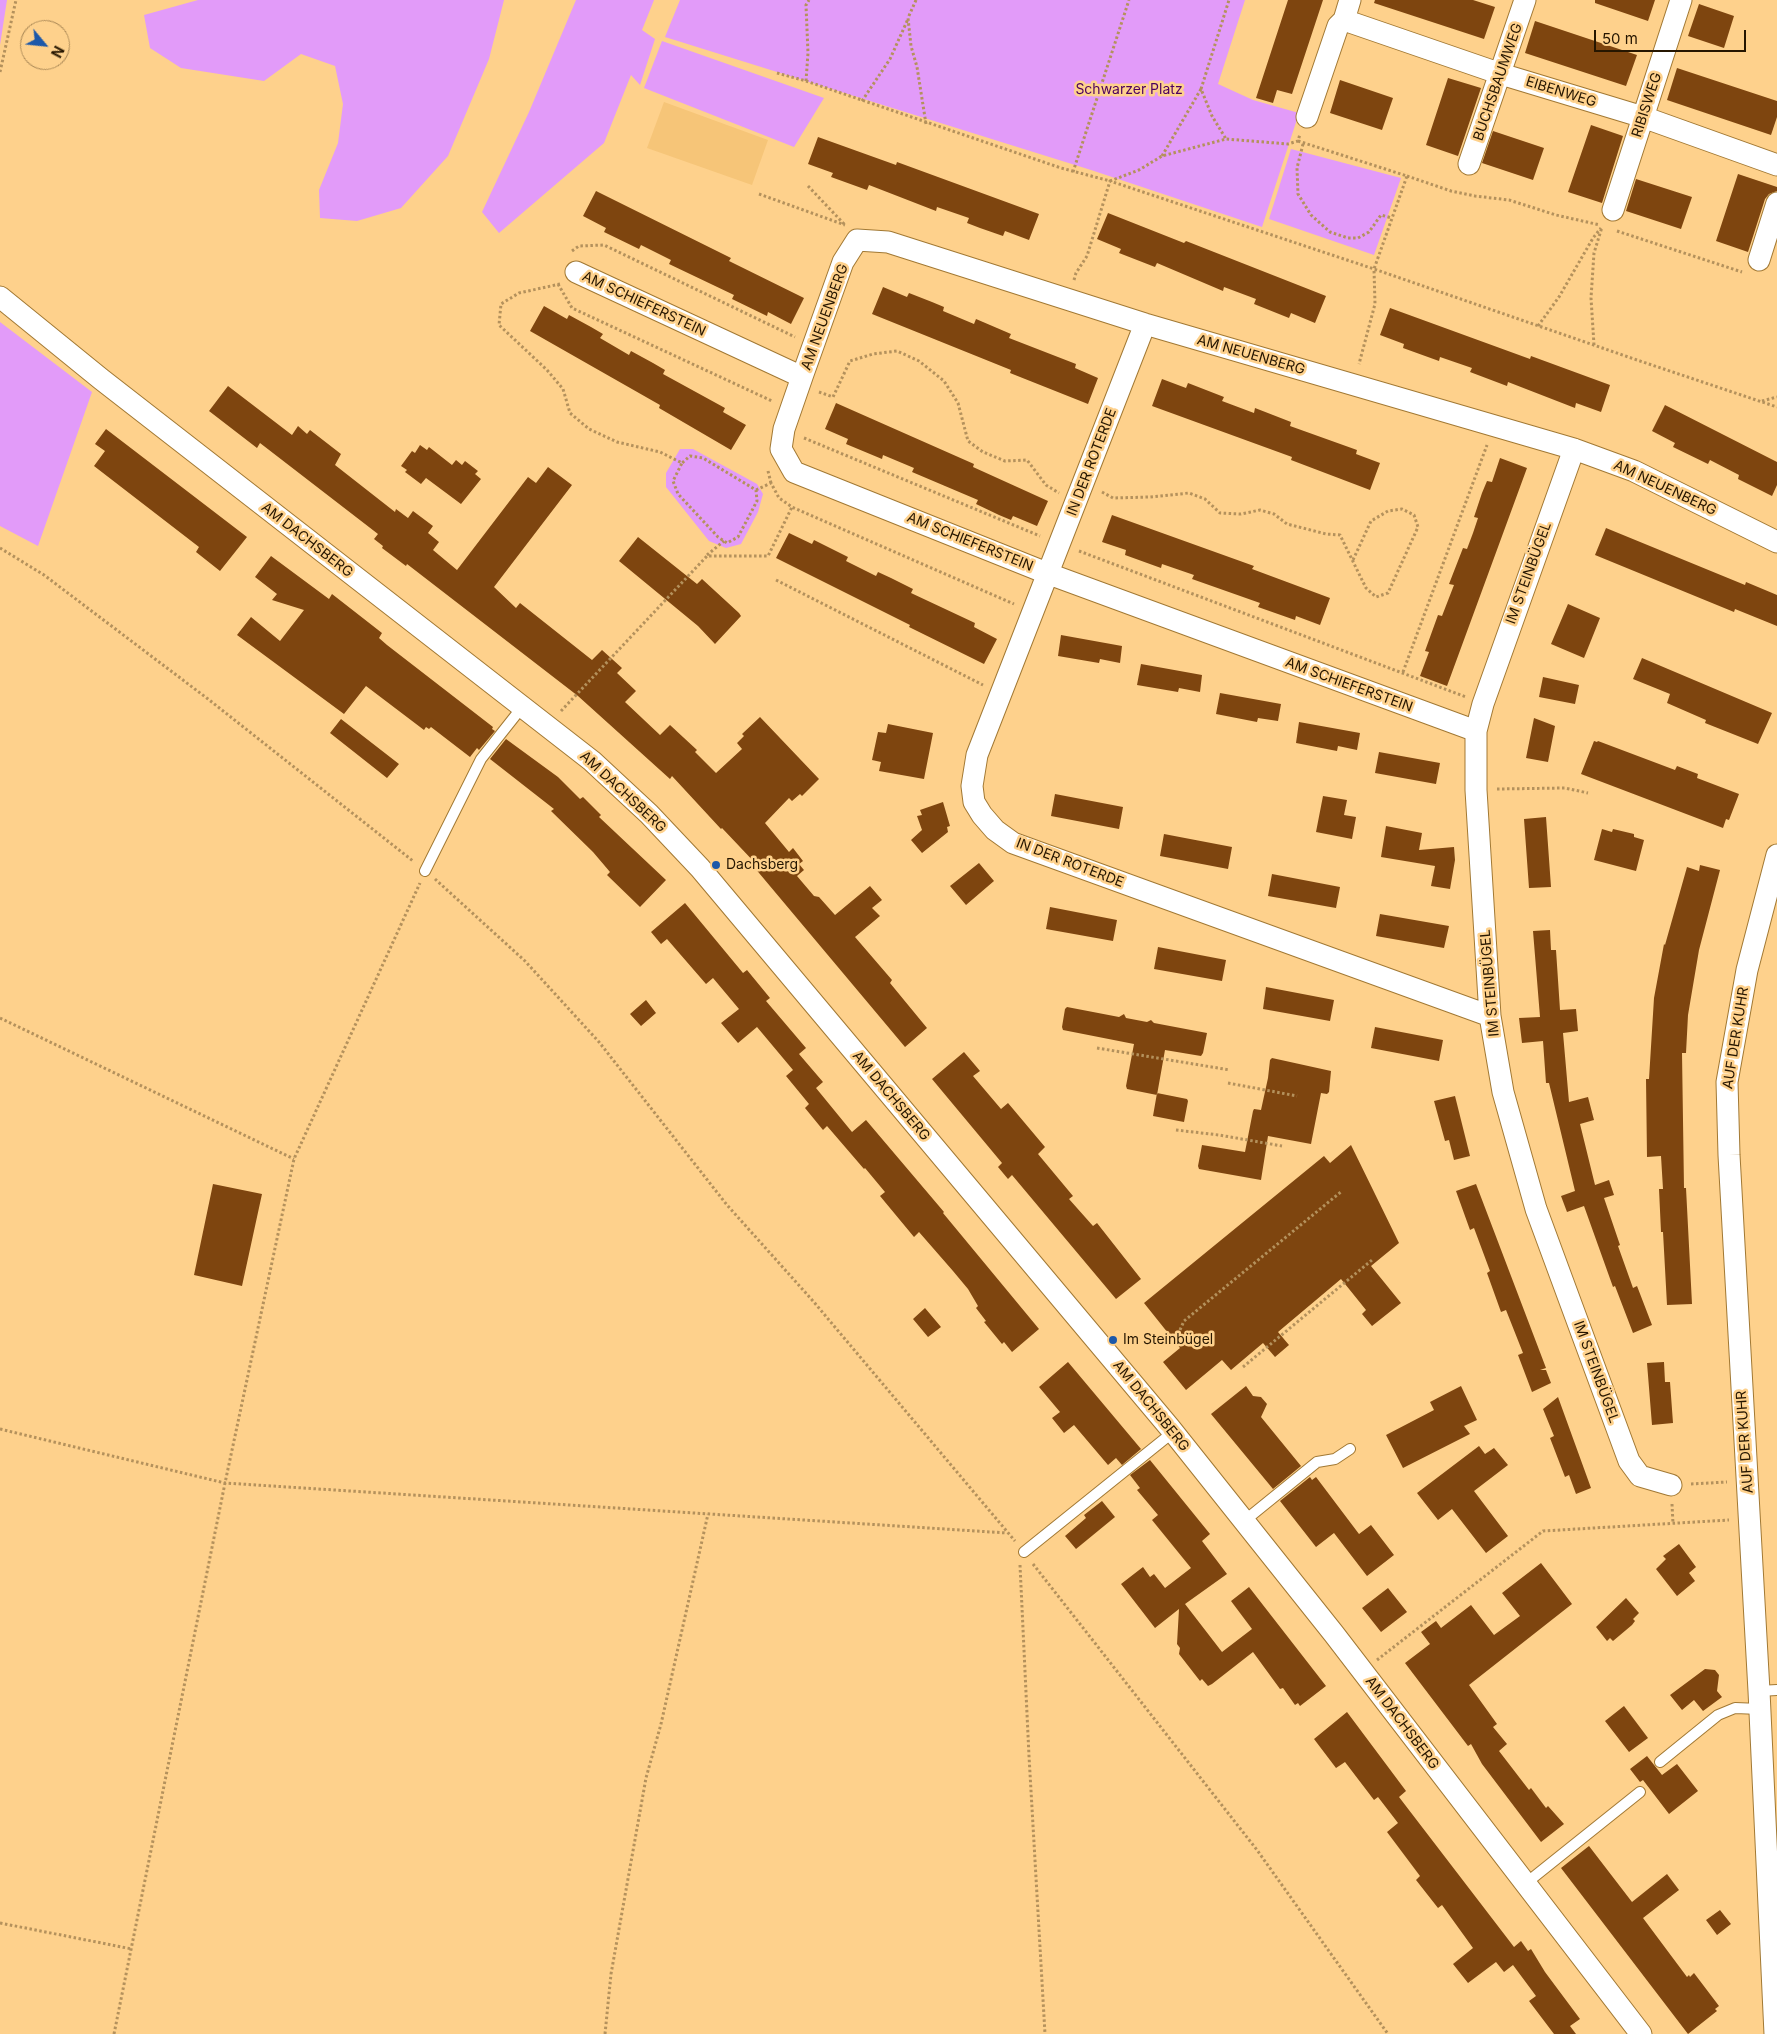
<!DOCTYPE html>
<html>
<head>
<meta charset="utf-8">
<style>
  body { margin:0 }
  #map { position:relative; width:1777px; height:2034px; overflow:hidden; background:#fed18c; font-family:Inter,sans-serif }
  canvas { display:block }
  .north { position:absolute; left:20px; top:20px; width:50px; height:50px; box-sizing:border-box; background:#fed18c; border:1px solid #a88654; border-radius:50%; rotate:118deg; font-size:14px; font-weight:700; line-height:20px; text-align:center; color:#261600 }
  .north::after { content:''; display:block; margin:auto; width:18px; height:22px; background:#1c58a9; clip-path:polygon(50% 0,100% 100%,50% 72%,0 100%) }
  .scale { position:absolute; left:1594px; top:30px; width:152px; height:22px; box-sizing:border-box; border:2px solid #261600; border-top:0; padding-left:6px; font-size:15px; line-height:18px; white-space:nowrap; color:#261600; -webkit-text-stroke:4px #fed18c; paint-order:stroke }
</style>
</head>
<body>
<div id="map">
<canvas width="1777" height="2034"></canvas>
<div class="north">N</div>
<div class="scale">50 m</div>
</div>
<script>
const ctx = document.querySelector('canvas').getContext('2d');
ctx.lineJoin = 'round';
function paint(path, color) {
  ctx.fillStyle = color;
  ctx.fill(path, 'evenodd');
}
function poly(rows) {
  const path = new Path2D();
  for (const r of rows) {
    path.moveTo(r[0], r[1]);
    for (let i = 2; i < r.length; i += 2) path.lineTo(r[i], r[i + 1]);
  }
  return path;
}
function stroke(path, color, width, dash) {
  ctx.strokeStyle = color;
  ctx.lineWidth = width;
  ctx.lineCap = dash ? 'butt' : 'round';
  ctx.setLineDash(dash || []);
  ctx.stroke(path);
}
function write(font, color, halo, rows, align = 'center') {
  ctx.font = font + ' Inter,sans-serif';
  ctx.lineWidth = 5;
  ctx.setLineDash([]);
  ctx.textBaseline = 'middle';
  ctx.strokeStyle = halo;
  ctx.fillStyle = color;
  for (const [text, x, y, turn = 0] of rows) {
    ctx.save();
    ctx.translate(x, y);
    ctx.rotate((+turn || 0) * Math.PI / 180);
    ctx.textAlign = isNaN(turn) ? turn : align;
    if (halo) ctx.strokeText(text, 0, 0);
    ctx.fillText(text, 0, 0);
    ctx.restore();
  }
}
paint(poly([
  [664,102,768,140,752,185,647,148]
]), '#f6c578');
paint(poly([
  [0,0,7,0,0,45],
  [198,0,504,0,489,59,448,156,401,208,357,221,320,218,319,190,338,143,343,104,335,66,301,54,264,81,181,68,150,48,144,15],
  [576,0,654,0,642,30,655,39,640,85,631,75,604,143,499,233,482,212,529,112],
  [680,0,1245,0,1218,84,1253,100,1299,113,1262,227,1091,170,665,37],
  [662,41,824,98,794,147,644,88],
  [1291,149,1401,178,1374,255,1269,219],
  [0,322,92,392,38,546,0,526],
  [680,449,693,449,757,484,763,494,758,512,741,544,726,548,709,541,666,487,666,473]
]), '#e29bf9');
paint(poly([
  [1288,0,1323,0,1292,94,1277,90,1273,103,1256,98],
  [1375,0,1473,0,1495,7,1484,39,1374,3],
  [1595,0,1655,0,1648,21,1595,3],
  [1699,4,1734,16,1724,48,1688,36],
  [1535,21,1637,55,1626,86,1525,53],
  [1677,68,1777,101,1777,117,1771,135,1667,100],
  [1448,78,1481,88,1458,156,1426,145],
  [1340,80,1393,98,1382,130,1330,113],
  [1591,125,1623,136,1602,203,1568,192],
  [1493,131,1544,148,1533,180,1482,163],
  [818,137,896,165,897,162,1039,214,1029,240,1005,231,1003,236,980,228,967,223,969,218,937,207,936,211,869,185,867,190,831,177,833,173,808,164],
  [1738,174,1777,187,1777,191,1769,194,1765,199,1748,252,1716,241],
  [1636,179,1692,197,1681,229,1626,211],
  [596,191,731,258,729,261,804,298,791,324,768,312,767,316,732,299,734,295,669,264,671,260,641,245,639,249,604,232,606,228,583,216],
  [1108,213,1184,243,1186,241,1326,296,1315,323,1291,313,1289,318,1254,304,1256,299,1224,287,1223,291,1157,263,1155,267,1119,253,1121,249,1097,239],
  [883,287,907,297,909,293,932,302,944,307,943,311,974,324,976,319,1011,334,1009,338,1076,364,1075,368,1098,378,1088,404,1010,373,1011,370,872,314],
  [544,306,567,319,569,315,591,327,603,334,600,338,629,355,631,351,653,363,665,370,663,374,725,408,723,412,746,425,731,450,659,408,660,405,530,331],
  [1390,308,1530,359,1531,356,1610,385,1601,412,1576,403,1575,408,1508,382,1507,386,1470,372,1472,368,1440,357,1439,361,1403,348,1404,344,1380,335],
  [1162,379,1186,388,1188,383,1224,397,1222,401,1254,413,1255,408,1291,422,1290,426,1357,450,1356,454,1380,463,1370,490,1291,460,1292,457,1152,406],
  [228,386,292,435,298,426,307,434,310,430,341,454,335,465,395,512,396,509,408,518,413,511,433,526,428,533,439,542,433,550,457,570,528,477,536,483,548,467,572,485,494,587,516,608,520,603,592,660,602,650,622,668,617,673,636,691,625,702,660,735,670,725,697,750,695,752,716,773,742,749,737,743,744,736,742,734,760,717,819,779,802,796,800,794,792,801,789,798,765,823,789,852,793,848,803,861,799,864,804,870,797,876,814,896,819,897,835,915,870,886,882,900,872,908,880,916,855,937,892,980,890,983,927,1028,905,1047,754,867,757,865,722,828,721,829,672,776,670,779,578,696,407,564,406,566,382,548,383,546,374,539,378,534,260,443,257,448,209,411],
  [836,403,974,464,973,467,1048,501,1037,526,1013,516,1011,520,999,515,976,504,978,500,912,472,914,468,883,455,882,459,846,444,848,439,825,429],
  [1665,405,1777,462,1777,485,1772,496,1738,479,1739,475,1710,460,1708,464,1673,447,1675,443,1652,431],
  [106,429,247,537,220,571,196,552,199,547,94,466,105,451,95,444],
  [420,445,427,450,429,447,452,465,456,460,462,465,465,461,478,471,475,474,481,479,461,504,426,478,421,484,405,472,407,470,401,466,412,451,415,453],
  [1500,458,1527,468,1447,686,1420,676,1429,652,1425,651,1438,615,1442,616,1454,585,1449,584,1463,548,1467,549,1473,533,1478,518,1474,517,1482,493,1487,481,1492,482],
  [1112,515,1254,566,1252,569,1330,598,1320,625,1296,616,1295,620,1258,607,1260,603,1192,579,1194,575,1162,564,1161,568,1125,555,1126,550,1102,542],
  [1606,528,1745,585,1746,582,1777,595,1777,626,1735,609,1734,612,1595,555],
  [789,533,812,544,814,540,848,557,846,561,876,576,878,572,891,578,913,589,911,593,975,623,974,627,997,639,984,664,909,627,910,625,776,558],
  [638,537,697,584,702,579,739,613,741,616,715,644,698,626,619,561],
  [271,556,329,599,332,594,382,633,379,638,387,645,493,727,492,729,495,731,479,750,477,748,470,757,431,727,429,729,426,727,424,730,366,686,344,714,237,635,251,617,280,641,304,610,272,600,277,594,255,577],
  [1568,604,1600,618,1584,658,1551,644],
  [1061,635,1122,646,1120,663,1100,659,1099,663,1058,656],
  [1642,658,1772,713,1758,744,1705,723,1706,720,1667,703,1670,694,1633,679],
  [1141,664,1202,675,1200,692,1179,688,1178,692,1137,685],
  [1543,677,1579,685,1575,704,1539,697],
  [1220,693,1281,704,1278,721,1258,718,1257,722,1216,714],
  [1534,718,1555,726,1548,762,1526,758],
  [341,719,399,764,387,778,330,733],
  [1299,722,1360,733,1357,750,1338,746,1337,751,1296,743],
  [888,724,933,733,924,779,879,771,881,762,872,760,878,732,886,733],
  [506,739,558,777,580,799,583,797,601,815,599,817,666,880,640,907,607,875,610,872,593,852,551,811,554,809,490,759],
  [1594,741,1597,742,1598,741,1675,770,1677,766,1698,774,1697,778,1739,794,1729,820,1726,819,1723,828,1581,774],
  [1379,752,1440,763,1436,784,1375,773],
  [1055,794,1123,807,1119,829,1051,816],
  [1323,796,1347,800,1344,815,1356,817,1352,839,1316,832],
  [943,802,950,826,947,827,948,832,922,853,911,840,922,830,917,816,922,815,920,810],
  [1546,817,1551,887,1529,888,1524,819],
  [1386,826,1422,833,1419,850,1454,847,1455,860,1450,889,1431,886,1435,866,1381,857],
  [1602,829,1612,832,1613,829,1634,834,1634,837,1644,840,1636,871,1594,860],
  [1164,834,1232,847,1228,869,1160,856],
  [979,863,994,881,966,905,950,886],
  [1700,865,1720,870,1699,950,1688,1015,1686,1053,1682,1053,1684,1188,1686,1188,1692,1304,1667,1305,1663,1232,1661,1232,1659,1189,1663,1189,1661,1156,1647,1157,1646,1079,1649,1079,1654,998,1664,944,1665,945,1687,867,1699,871],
  [1272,874,1340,887,1336,908,1268,896],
  [685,903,743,973,747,970,770,998,766,1001,806,1048,799,1054,823,1082,816,1088,852,1132,866,1120,944,1212,943,1213,1039,1329,1012,1352,1004,1342,1002,1344,984,1322,986,1321,976,1308,978,1306,968,1289,953,1271,919,1232,914,1237,880,1196,885,1192,865,1168,864,1169,827,1126,823,1130,805,1108,809,1104,786,1076,793,1070,757,1027,738,1043,721,1023,739,1009,713,978,706,984,667,939,661,944,651,932],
  [1050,907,1117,920,1113,941,1046,929],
  [1380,914,1449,926,1444,948,1376,936],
  [1550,930,1551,950,1556,950,1560,1010,1576,1009,1578,1031,1563,1033,1569,1102,1588,1097,1594,1120,1580,1124,1595,1185,1609,1180,1614,1195,1604,1198,1620,1245,1618,1246,1633,1288,1637,1286,1652,1325,1633,1333,1615,1286,1613,1287,1584,1206,1567,1212,1561,1196,1575,1191,1549,1083,1546,1083,1543,1041,1522,1043,1519,1018,1540,1017,1533,931],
  [1158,947,1226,960,1222,981,1154,969],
  [1266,987,1334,1000,1330,1021,1263,1009],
  [646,1000,656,1013,641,1026,630,1014],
  [1067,1007,1119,1017,1124,1014,1126,1018,1147,1022,1151,1020,1154,1023,1207,1033,1203,1053,1201,1056,1165,1050,1157,1095,1127,1089,1126,1086,1134,1044,1063,1030,1062,1027,1065,1009],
  [1375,1027,1443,1040,1439,1061,1371,1048],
  [964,1052,980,1071,973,1076,1001,1109,1008,1103,1045,1147,1038,1154,1073,1196,1069,1199,1093,1226,1097,1223,1141,1279,1116,1299,1012,1175,1008,1179,998,1167,1002,1163,932,1079],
  [1272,1058,1331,1071,1329,1092,1327,1094,1321,1093,1311,1144,1268,1136,1261,1180,1199,1169,1198,1166,1202,1145,1245,1152,1253,1111,1254,1109,1261,1110,1268,1078,1270,1060],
  [1157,1093,1187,1099,1188,1101,1184,1122,1153,1116],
  [1455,1096,1470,1156,1454,1160,1449,1140,1445,1141,1434,1101],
  [1351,1145,1399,1243,1371,1266,1401,1303,1372,1326,1362,1314,1366,1310,1341,1279,1278,1332,1289,1345,1275,1357,1263,1343,1231,1370,1222,1360,1186,1390,1163,1362,1180,1348,1144,1303,1324,1156,1330,1163],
  [213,1184,262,1194,242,1286,194,1275],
  [1476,1184,1546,1368,1540,1370,1546,1370,1551,1383,1532,1392,1518,1355,1523,1353,1506,1310,1501,1312,1487,1273,1490,1271,1474,1228,1470,1230,1456,1191],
  [925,1308,941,1327,928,1337,913,1319],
  [1068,1362,1141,1449,1122,1465,1116,1458,1108,1465,1074,1425,1064,1433,1052,1418,1060,1412,1039,1387],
  [1664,1362,1665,1382,1670,1382,1673,1423,1652,1425,1647,1363],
  [1246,1386,1253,1396,1261,1397,1267,1404,1261,1417,1301,1466,1273,1489,1211,1414],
  [1461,1386,1477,1420,1464,1426,1470,1434,1403,1468,1386,1435,1434,1410,1430,1402],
  [1558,1397,1591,1488,1576,1494,1569,1475,1565,1477,1550,1438,1554,1436,1543,1409],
  [1479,1446,1485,1454,1494,1448,1508,1465,1474,1491,1508,1536,1486,1553,1452,1509,1438,1520,1417,1493],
  [1150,1460,1210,1534,1202,1541,1227,1574,1185,1604,1222,1652,1252,1629,1231,1601,1249,1587,1326,1686,1300,1706,1298,1703,1295,1705,1283,1688,1280,1689,1253,1652,1212,1684,1208,1686,1202,1679,1200,1681,1179,1654,1180,1648,1177,1644,1179,1609,1155,1628,1121,1584,1143,1567,1150,1577,1154,1574,1165,1588,1191,1568,1152,1520,1158,1515,1137,1490,1140,1488,1130,1475],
  [1310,1477,1312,1480,1316,1477,1359,1534,1371,1525,1394,1555,1367,1576,1334,1533,1316,1547,1280,1501],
  [1102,1501,1115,1517,1076,1549,1065,1536,1086,1518,1084,1515],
  [1679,1544,1696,1567,1689,1573,1695,1581,1677,1596,1656,1569,1666,1559,1663,1556],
  [1541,1563,1572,1604,1469,1685,1497,1724,1493,1727,1507,1744,1499,1751,1529,1790,1531,1788,1546,1808,1548,1806,1564,1824,1541,1842,1482,1764,1471,1744,1468,1746,1405,1663,1430,1644,1421,1632,1436,1621,1441,1628,1471,1605,1494,1635,1520,1616,1502,1593],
  [1388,1588,1407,1612,1381,1632,1362,1608],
  [1626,1598,1639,1613,1633,1619,1635,1621,1632,1625,1613,1641,1610,1638,1607,1641,1596,1627],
  [1705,1669,1715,1670,1719,1675,1717,1691,1722,1697,1703,1711,1694,1700,1682,1710,1670,1695],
  [1624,1706,1648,1738,1629,1752,1605,1721],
  [1347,1712,1406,1791,1399,1797,1514,1947,1521,1941,1528,1951,1531,1949,1545,1972,1580,2019,1570,2026,1576,2034,1554,2034,1529,2001,1536,1996,1513,1965,1504,1972,1496,1962,1468,1983,1453,1964,1473,1948,1442,1905,1438,1908,1416,1880,1420,1876,1387,1832,1398,1823,1378,1797,1374,1800,1345,1762,1336,1768,1314,1739],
  [1647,1756,1662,1775,1677,1764,1698,1791,1669,1814,1643,1780,1640,1782,1630,1769],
  [1589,1846,1632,1902,1667,1874,1679,1890,1643,1918,1687,1977,1689,1975,1690,1977,1694,1973,1719,2006,1715,2009,1717,2011,1688,2034,1561,1868],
  [1720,1910,1731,1924,1717,1935,1706,1920]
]), '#7e450f');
const lane = poly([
  [425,871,481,759,523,706],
  [1243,1522,1317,1462,1335,1459,1350,1449],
  [1024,1552,1172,1433],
  [1759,1691,1777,1690],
  [1660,1762,1718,1715,1735,1708,1760,1709],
  [1525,1884,1640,1792]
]);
const street = poly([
  [1350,0,1344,20,1501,74,1643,117,1777,165],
  [1307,117,1338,26,1344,20],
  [1469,164,1525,0],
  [1613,210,1681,0],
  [1759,260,1777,203],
  [576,272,802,377,784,429,781,449,794,472,1049,574,1476,731],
  [0,297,101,379,592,761,649,814,700,868,1170,1428,1334,1634,1641,2034],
  [1145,324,977,755,972,786,974,802,982,815,995,830,1013,843,1490,1016],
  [802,377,843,262,857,240,888,242,1145,324,1574,449,1634,471,1777,542],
  [1574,449,1483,704,1476,731,1476,790,1490,1016,1503,1092,1536,1209,1629,1461,1640,1476,1671,1485],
  [1775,2034,1759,1691,1729,1155,1727,1082,1747,970,1777,855]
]);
stroke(lane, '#a27934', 12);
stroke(street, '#a27934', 23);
stroke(poly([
  [916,0,908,18,911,46,917,67,926,124],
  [0,72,16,0],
  [777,73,806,81,1061,168,1110,181,1139,170,1162,156,1226,139,1288,144,1298,141,1300,134],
  [806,81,808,53,806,5,809,0],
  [1201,89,1229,0],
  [862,101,890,59,908,19],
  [1298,141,1407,176,1374,269,1375,304,1359,364],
  [1303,144,1297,168,1298,194,1311,215,1330,232,1348,238,1358,238,1369,232,1381,215,1392,218],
  [1162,156,1201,89,1212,116,1226,139],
  [1073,172,1129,0],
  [1407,176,1451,191,1475,196,1509,200,1556,215,1600,225],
  [808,186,845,225],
  [759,194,845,225],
  [1617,231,1742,272],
  [572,251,579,246,604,245,795,337],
  [1074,280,1076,273,1087,256,1110,181,1374,269,1637,360,1777,407],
  [558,284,572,308,772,401],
  [560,284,519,293,501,304,499,325,547,370,563,389,570,413,589,429,617,442,660,452,682,463,673,481,678,494,718,537,727,543,738,537,757,501,756,490,703,458,690,456,682,463],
  [1538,326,1559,297,1593,238,1601,228],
  [1594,345,1591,298,1594,253,1602,227],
  [819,392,833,397,850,361,873,354,897,351,919,361,944,381,958,403,968,441,983,452,1005,461,1027,460,1046,485,1059,493],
  [1762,401,1777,397],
  [804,438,1040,536],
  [768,471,771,483],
  [756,490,771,483,779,498,792,507,1014,604],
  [1102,492,1113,498,1150,497,1189,493,1205,499,1220,513,1241,514,1260,510,1274,514,1287,524,1326,534,1340,535,1366,588,1376,597,1388,593,1418,527,1414,515,1402,509,1388,511,1371,521,1353,560],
  [0,548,44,575,208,699,413,861],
  [1079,551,1466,697],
  [707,555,724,541],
  [776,580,983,685],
  [1403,672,1487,445],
  [561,711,707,556,768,556,792,507],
  [1497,789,1565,788,1588,793],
  [435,879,525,961,599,1042,727,1205,813,1301,1015,1541],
  [0,1018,294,1159],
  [1097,1048,1230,1070],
  [1228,1083,1297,1096],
  [1176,1130,1219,1135,1282,1146],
  [1180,1330,1184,1321,1342,1191],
  [1243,1367,1372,1260],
  [0,1429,225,1483,1007,1533],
  [1691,1484,1727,1482],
  [1672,1504,1673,1524],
  [1033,1564,1257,1850,1388,2034],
  [1020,1565,1029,1756,1045,2034],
  [1377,1660,1543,1531,1729,1520],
  [0,1923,132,1949],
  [114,2034,225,1483,294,1159,420,883],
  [605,2034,611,1974,646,1778,661,1724,708,1514]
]), '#b4915c', 3, [2.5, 2.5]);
stroke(lane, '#fff', 10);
stroke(street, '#fff', 21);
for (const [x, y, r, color] of [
  [716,865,5,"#1c58a9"],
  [1113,1340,5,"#1c58a9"]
]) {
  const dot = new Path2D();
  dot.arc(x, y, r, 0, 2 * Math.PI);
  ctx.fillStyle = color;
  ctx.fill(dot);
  stroke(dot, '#fed18c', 2);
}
write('14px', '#261600', '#fed18c', [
  ["BUCHSBAUMWEG",1498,82,-71],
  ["EIBENWEG",1561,92,17],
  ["RIBISWEG",1647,105,-72],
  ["AM SCHIEFERSTEIN",644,304,25],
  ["AM NEUENBERG",825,317,-70],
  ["AM NEUENBERG",1251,355,16],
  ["IN DER ROTERDE",1092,462,-69],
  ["AM NEUENBERG",1665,488,25],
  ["AM DACHSBERG",307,540,38],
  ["AM SCHIEFERSTEIN",970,542,22],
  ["IM STEINBÜGEL",1529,573,-70],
  ["AM SCHIEFERSTEIN",1349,685,20],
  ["AM DACHSBERG",623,792,43],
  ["IN DER ROTERDE",1070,863,21],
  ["IM STEINBÜGEL",1490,983,-95],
  ["AUF DER KUHR",1736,1038,-81],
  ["AM DACHSBERG",891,1096,50],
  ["IM STEINBÜGEL",1596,1372,70],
  ["AM DACHSBERG",1151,1406,51],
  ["AUF DER KUHR",1745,1442,-94],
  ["AM DACHSBERG",1402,1723,53]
]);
write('14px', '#4c005f', '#fed18c', [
  ["Schwarzer Platz",1129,90]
]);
write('14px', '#261600', '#fed18c', [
  ["Dachsberg",726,865],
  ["Im Steinbügel",1123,1340]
], 'left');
</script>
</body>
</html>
